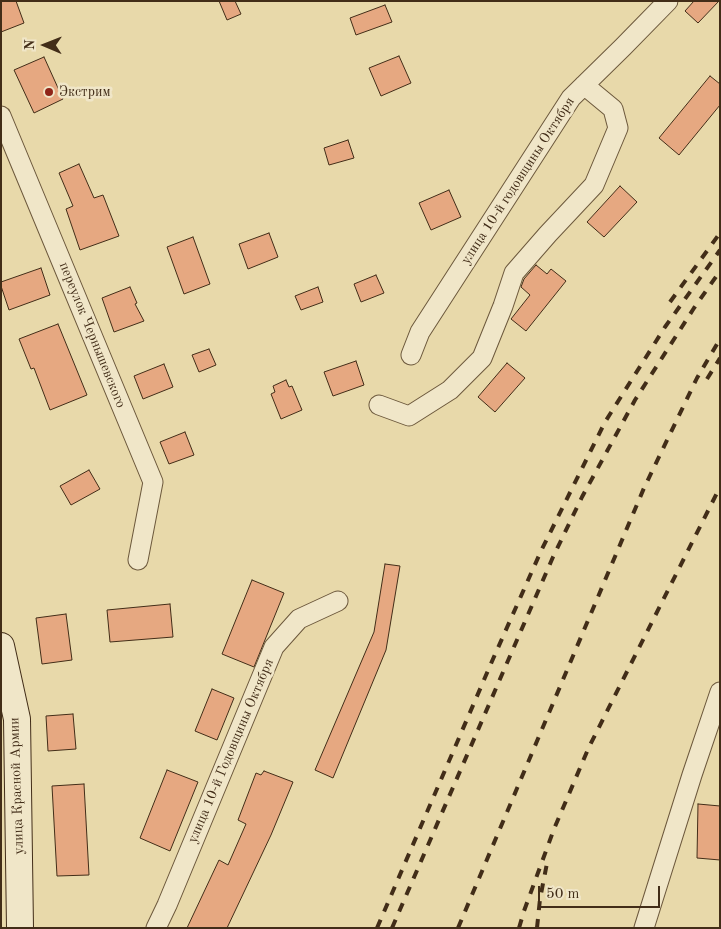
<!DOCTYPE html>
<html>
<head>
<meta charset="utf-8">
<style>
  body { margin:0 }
  #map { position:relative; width:721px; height:929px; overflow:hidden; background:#e8d9aa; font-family:"Old Standard TT",serif }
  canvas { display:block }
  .frame { position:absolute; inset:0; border:2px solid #422d18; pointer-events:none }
  .north { position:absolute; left:20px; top:20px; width:50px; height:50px; -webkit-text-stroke:4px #f0e6c8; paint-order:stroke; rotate:271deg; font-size:14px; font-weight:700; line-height:20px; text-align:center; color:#422d18 }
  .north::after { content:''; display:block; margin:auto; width:18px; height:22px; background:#422d18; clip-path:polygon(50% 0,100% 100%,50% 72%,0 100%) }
  .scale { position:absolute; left:538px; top:886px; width:122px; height:22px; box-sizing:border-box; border:2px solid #422d18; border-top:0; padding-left:6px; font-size:15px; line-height:18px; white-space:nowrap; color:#422d18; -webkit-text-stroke:4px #f0e6c8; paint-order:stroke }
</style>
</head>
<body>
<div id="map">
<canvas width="721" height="929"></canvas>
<div class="frame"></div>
<div class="north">N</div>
<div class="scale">50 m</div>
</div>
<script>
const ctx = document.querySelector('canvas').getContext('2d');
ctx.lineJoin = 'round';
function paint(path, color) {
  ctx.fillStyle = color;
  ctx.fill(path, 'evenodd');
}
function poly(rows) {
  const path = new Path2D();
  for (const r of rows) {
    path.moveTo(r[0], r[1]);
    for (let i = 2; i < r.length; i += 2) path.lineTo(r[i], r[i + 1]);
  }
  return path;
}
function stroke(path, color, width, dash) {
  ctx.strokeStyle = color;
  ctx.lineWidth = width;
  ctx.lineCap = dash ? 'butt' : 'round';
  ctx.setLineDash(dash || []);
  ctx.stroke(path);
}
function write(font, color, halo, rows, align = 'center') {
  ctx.font = font + ' "Old Standard TT",serif';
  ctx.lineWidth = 5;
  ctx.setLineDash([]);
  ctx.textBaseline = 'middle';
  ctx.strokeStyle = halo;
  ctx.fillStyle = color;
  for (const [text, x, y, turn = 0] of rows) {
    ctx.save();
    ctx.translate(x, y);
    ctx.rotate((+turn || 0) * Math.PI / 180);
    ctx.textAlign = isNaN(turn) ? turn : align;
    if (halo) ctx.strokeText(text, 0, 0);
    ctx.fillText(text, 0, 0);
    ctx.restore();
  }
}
const building = poly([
  [1,1,16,1,24,23,1,32,1,1],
  [219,1,235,1,241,14,227,20,219,1],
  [694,1,719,1,698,23,685,11,694,1],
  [385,5,392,22,356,35,350,18,385,5],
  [399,56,411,83,381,96,369,68,399,56],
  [44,57,63,99,34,113,14,70,44,57],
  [710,76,720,84,720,105,679,155,659,138,710,76],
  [348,140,354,158,329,165,324,148,348,140],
  [79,164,94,198,103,195,119,236,80,250,66,209,73,206,59,173,79,164],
  [620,186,637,202,604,237,587,222,620,186],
  [449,190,461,217,431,230,419,203,449,190],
  [269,233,278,257,248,269,239,244,269,233],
  [193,237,210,284,184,294,167,247,193,237],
  [536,265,547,274,551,269,566,281,526,331,511,319,530,295,521,287,524,279,536,265],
  [41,268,50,295,9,310,1,286,1,282,41,268],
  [376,275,384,293,361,302,354,284,376,275],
  [130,287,137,303,135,304,144,321,114,332,102,298,130,287],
  [318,287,323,302,301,310,295,296,318,287],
  [58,324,87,395,50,410,34,368,31,369,19,339,58,324],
  [209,349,216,365,199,372,192,355,209,349],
  [356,361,364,385,333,396,324,372,356,361],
  [507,363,525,378,495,412,478,397,507,363],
  [164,364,173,387,143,399,134,376,164,364],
  [286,380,289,387,292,386,302,410,281,419,271,394,275,392,273,386,286,380],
  [185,432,194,455,169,464,160,442,185,432],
  [89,470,100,489,71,505,60,486,89,470],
  [385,564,400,566,386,650,333,778,315,770,374,632,385,564],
  [252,580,284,593,254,667,222,654,252,580],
  [170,604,173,637,110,642,107,610,170,604],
  [66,614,72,660,42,664,36,618,66,614],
  [212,689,234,698,217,740,195,731,212,689],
  [73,714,76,749,48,751,46,716,73,714],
  [167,770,198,782,170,851,140,838,167,770],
  [264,771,293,782,271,835,227,928,187,928,219,860,228,865,246,824,238,820,256,773,261,775,264,771],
  [84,784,89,875,57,876,52,786,84,784],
  [698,804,720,806,720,860,697,858,698,804]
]);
paint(building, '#e6a881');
stroke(building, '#422d18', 1);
const street = poly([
  [1,116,153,482,138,560],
  [411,355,420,332,571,98,623,47,668,1],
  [379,405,409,416,450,390,482,358,503,306,514,273,548,234,594,185,618,128,613,109,584,85],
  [156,928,167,905,274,647,299,619,338,601],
  [644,928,692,775,720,692]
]);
const secondary = poly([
  [1,646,17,719,20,928]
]);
stroke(street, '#6c583c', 21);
stroke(secondary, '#422d18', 28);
stroke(street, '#f0e6c8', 19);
stroke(secondary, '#f0e6c8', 26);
stroke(poly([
  [670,302,720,233],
  [707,379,720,358],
  [377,928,493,659,541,551,605,422,665,327,720,250],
  [392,928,553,557,582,497,635,400,694,308,720,271],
  [458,928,644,488,697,378,720,339],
  [519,928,524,911,554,829,589,747,720,487],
  [537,928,540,899,547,863]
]), '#422d18', 4, [9, 9]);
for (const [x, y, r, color] of [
  [49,92,5,"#8f2418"]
]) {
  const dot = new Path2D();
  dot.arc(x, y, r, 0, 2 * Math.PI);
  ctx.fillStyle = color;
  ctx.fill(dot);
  stroke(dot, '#f0e6c8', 2);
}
write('14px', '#422d18', '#f0e6c8', [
  ["Экстрим",59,92]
], 'left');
write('14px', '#422d18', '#f0e6c8', [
  ["улица 10-й годовщины Октября",518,181,-57],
  ["переулок Чернышевского",92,335,68],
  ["улица 10-й Годовщины Октября",231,751,-67],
  ["улица Красной Армии",17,786,-92]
]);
</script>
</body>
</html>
